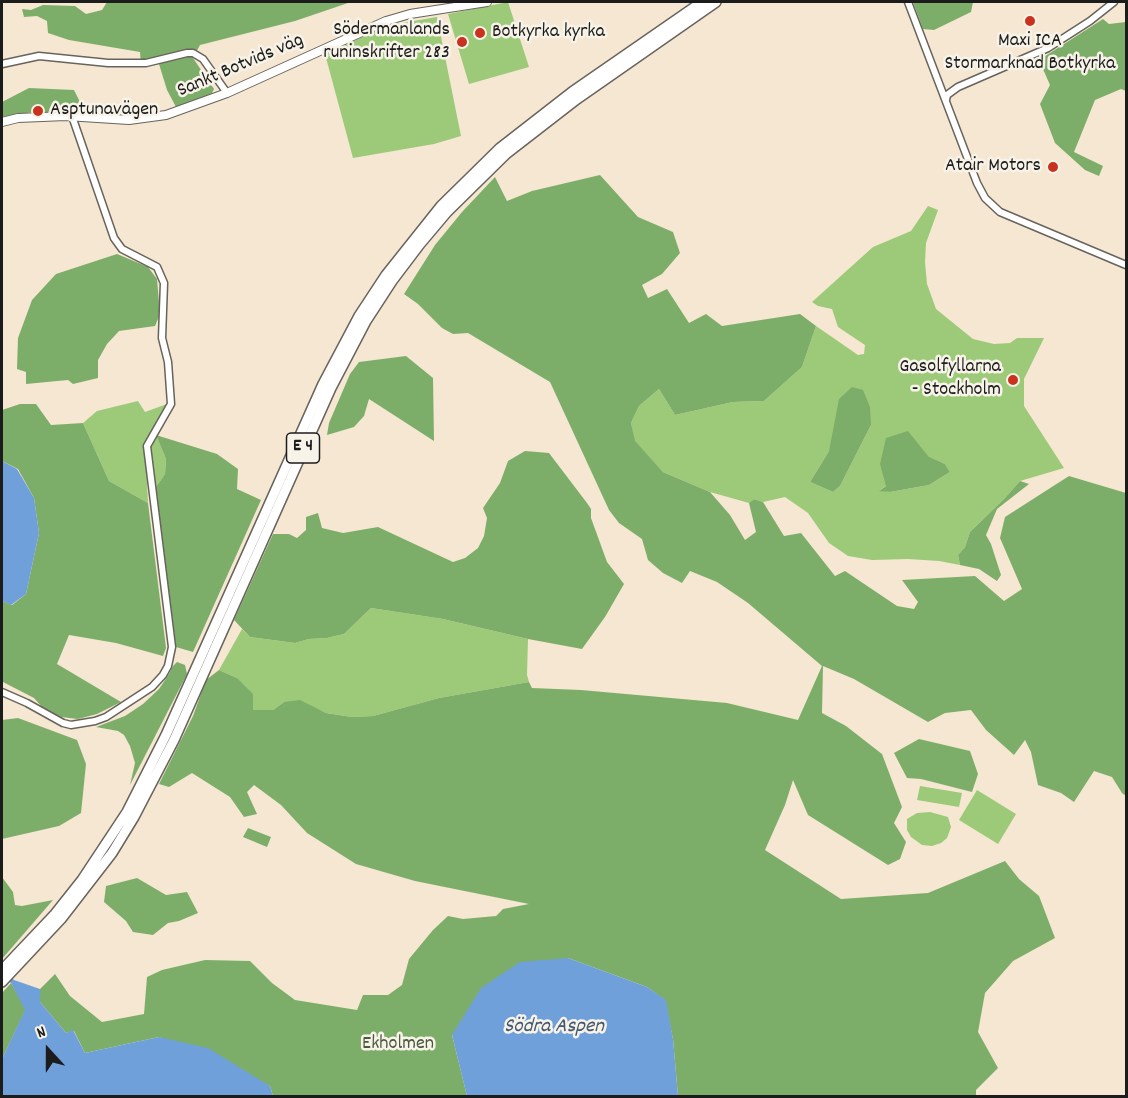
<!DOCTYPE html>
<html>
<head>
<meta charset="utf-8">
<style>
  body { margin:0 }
  #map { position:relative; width:1128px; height:1098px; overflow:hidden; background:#f5e7d2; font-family:Dekko,sans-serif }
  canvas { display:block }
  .frame { position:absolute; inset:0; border:3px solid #1c1c1c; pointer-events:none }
  .north { position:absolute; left:18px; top:1020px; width:60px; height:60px; -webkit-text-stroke:4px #f7f3e8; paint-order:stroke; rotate:339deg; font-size:16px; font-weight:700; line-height:24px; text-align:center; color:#1c1c1c }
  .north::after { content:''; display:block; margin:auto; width:21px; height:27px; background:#1c1c1c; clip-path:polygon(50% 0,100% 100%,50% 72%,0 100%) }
</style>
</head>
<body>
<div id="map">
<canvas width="1128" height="1098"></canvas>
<div class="frame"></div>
<div class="north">N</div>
</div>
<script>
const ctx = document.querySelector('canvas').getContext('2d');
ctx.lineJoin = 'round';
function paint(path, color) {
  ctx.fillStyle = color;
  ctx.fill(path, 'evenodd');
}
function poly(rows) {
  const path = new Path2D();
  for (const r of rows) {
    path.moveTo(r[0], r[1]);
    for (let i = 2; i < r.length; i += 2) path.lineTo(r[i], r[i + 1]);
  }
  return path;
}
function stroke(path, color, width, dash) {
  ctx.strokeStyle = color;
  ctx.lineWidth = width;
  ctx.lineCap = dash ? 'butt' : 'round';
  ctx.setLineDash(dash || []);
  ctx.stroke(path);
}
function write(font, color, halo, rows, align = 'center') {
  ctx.font = font + ' Dekko,sans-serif';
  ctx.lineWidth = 5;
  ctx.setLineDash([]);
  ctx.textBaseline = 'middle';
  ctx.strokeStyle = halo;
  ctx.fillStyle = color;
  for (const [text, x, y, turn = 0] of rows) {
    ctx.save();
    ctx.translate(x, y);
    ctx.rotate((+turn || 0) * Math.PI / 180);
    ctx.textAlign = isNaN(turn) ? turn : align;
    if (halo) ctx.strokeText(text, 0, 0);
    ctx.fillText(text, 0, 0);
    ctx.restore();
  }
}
paint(poly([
  [508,2,529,67,469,84,448,14],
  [437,17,461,136,434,144,353,158,325,54,390,25],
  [928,206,938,210,926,243,925,262,927,284,936,309,973,339,994,344,1010,343,1017,338,1044,338,1024,379,1024,406,1064,468,1020,481,1004,499,970,532,965,547,958,555,960,565,939,561,908,559,872,560,848,556,829,543,808,513,785,497,763,502,754,499,749,503,710,492,663,472,634,441,631,423,639,406,659,389,675,415,733,402,764,401,802,367,816,326,858,355,864,354,865,345,838,327,832,309,818,306,812,302,873,247,911,231],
  [871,425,840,486,833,492,810,482,829,451],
  [928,456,945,464,950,472,929,485,890,492,880,490],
  [138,401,145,412,167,404,163,416,145,443,148,503,109,481,83,423,97,411],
  [156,435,166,459,165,474,156,487,150,455,150,447],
  [371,608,443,619,528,639,527,675,529,682,439,698,373,716,352,717,326,713,317,709,284,702,273,710,253,710,237,678,219,670,242,629,250,637,295,643,309,639,327,638,344,634],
  [920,786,962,793,959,807,917,800],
  [977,790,1016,814,998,844,959,820],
  [930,812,948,817,951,827,947,838,941,843,932,846,922,845,911,837,907,830,907,819,917,813]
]), '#9cca79');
paint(poly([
  [107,2,351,2,295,21,200,45,193,58,214,89,211,95,176,107,167,90,159,64,141,65,140,52,69,40,48,33,47,21,37,16,24,17,22,9,31,10,43,5,75,6,86,14,102,10],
  [913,2,973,2,971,12,934,30,923,29],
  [1103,19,1109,24,1126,22,1126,91,1121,89,1095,100,1074,152,1103,166,1099,176,1085,170,1055,143,1040,104,1050,85,1039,60],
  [29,88,74,90,85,112,32,112,2,117,2,102],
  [600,175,638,217,673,232,680,253,662,274,642,285,648,298,667,289,689,323,706,314,722,326,800,314,816,326,802,367,764,401,733,402,675,415,659,389,639,406,631,423,635,441,663,472,710,492,730,515,745,540,756,532,749,503,754,499,763,502,784,536,801,533,835,576,845,571,897,606,914,609,918,602,902,580,975,576,1004,601,1022,589,1000,538,1005,517,1069,476,1126,493,1126,796,1122,793,1112,777,1094,771,1074,802,1061,793,1038,785,1031,752,1025,740,1014,755,986,730,971,710,945,713,928,722,854,679,823,666,822,713,846,726,882,754,902,807,894,823,906,842,900,859,888,865,808,815,793,780,785,805,765,850,841,899,928,893,1005,861,1019,879,1039,896,1055,938,1013,961,985,993,978,1032,998,1068,976,1090,976,1096,678,1096,673,1039,665,1000,647,987,568,958,452,1035,467,1096,273,1096,270,1086,159,1037,85,1053,74,1031,66,1033,40,1002,40,989,55,974,70,996,102,1022,144,1014,147,977,162,970,205,960,250,961,272,983,295,1000,357,1010,363,995,388,995,402,985,409,959,433,930,448,916,463,919,496,916,503,909,529,904,415,881,356,864,307,833,281,805,254,785,247,792,257,814,244,817,230,797,192,773,169,787,159,784,193,716,206,680,219,670,237,678,253,694,253,710,273,710,284,702,300,700,326,713,352,717,373,716,439,698,529,682,532,688,581,690,727,703,798,720,822,666,748,603,717,582,690,571,682,583,663,573,648,560,642,539,619,523,609,510,550,382,468,333,453,334,442,328,418,304,404,294,435,245,462,212,495,177,507,201,532,191],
  [117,254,148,267,157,279,160,314,155,326,119,331,107,344,98,360,98,378,73,384,68,380,26,384,26,372,17,369,18,338,32,300,56,274],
  [406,356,433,378,434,441,369,399,364,416,354,427,327,435,329,423,350,374,359,362],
  [852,387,863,390,870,407,871,425,840,486,833,492,810,482,829,451,839,399],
  [20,404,36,404,51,425,83,423,109,481,148,503,166,648,163,656,116,643,69,635,57,664,121,702,97,714,78,719,61,717,42,707,34,698,3,682,2,675,3,649,2,647,2,601,12,605,26,594,39,533,34,498,18,469,2,461,2,410],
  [908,431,928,456,945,464,950,472,929,485,890,492,879,491,886,486,880,464,886,438],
  [156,435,217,454,238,469,237,489,261,500,193,652,176,647,156,487,165,474,166,459],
  [525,451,549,453,587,503,591,509,591,518,607,562,624,584,605,617,582,649,528,639,443,619,371,608,344,634,327,638,309,639,295,643,250,637,234,620,273,534,289,534,297,538,306,530,306,517,318,513,322,528,343,533,378,527,453,562,465,558,478,548,484,536,487,518,483,508,500,483,508,461],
  [1020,481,1029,484,997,509,986,535,991,544,1001,575,997,581,979,569,960,565,958,555,965,547,970,532,1004,499],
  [177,662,185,665,187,674,130,785,135,763,130,746,124,735,118,731,96,727,125,716,143,704,159,689,169,674,173,666],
  [18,718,77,740,86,764,81,813,59,826,2,839,2,720],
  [919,739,970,751,978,774,972,792,921,779,907,778,894,753],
  [248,828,271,837,267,847,243,837],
  [2,877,13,892,15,905,22,906,53,900,2,959],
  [137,878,166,895,187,892,198,913,179,921,168,923,153,935,133,932,126,921,104,902,106,886],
  [11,983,26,1009,2,1059,2,993]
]), '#7dae69');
paint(poly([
  [2,461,17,469,34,498,39,533,26,594,11,605,2,601],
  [568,958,647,987,666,1000,673,1039,678,1096,467,1096,452,1035,481,988,520,962],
  [2,968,14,980,40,989,40,1002,66,1033,73,1030,85,1053,159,1037,208,1048,270,1086,273,1096,2,1096,2,1059,25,1010,11,983,2,976]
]), '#70a0da');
const minor = poly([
  [908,2,977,183,985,198,1000,212,1126,265],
  [2,64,39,56,108,63,146,63,187,53,193,53,203,59,227,93],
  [946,100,947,95,958,87,1048,48,1090,21,1114,2],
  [2,692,27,703,63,723,71,725,95,721,106,717,152,687,163,675,168,666,172,647,147,446,171,404,168,362,162,338,164,283,157,267,122,249,114,238,72,116]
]);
const major = poly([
  [2,122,18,118,66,116,129,120,166,115,227,93,386,21,410,14,487,2]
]);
const highway = poly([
  [2,970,55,914,82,880,127,812,166,735,323,384,359,316,386,275,441,206,500,148,572,92,702,2],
  [2,982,61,919,112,853,134,817,174,740,331,388,366,321,392,281,420,244,447,212,506,154,577,99,716,2]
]);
stroke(minor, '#68635c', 9);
stroke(major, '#68635c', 10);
stroke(highway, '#68635c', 12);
stroke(minor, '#fff', 6);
stroke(major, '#fff', 8);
stroke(highway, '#fff', 9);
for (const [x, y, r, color] of [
  [1030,21,6,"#c8321e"],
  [480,33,6,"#c8321e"],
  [462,42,6,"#c8321e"],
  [38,111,6,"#c8321e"],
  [1053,167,6,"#c8321e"],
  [1013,380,6,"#c8321e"]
]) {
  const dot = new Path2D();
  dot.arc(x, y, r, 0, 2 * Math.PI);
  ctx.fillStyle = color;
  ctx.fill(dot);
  stroke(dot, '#f7f3e8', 2);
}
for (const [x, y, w] of [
  [303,448,33]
]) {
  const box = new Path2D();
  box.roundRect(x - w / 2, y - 15, w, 30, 4.5);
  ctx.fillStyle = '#f7f3e8';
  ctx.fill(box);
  stroke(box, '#1c1c1c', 1.5);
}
write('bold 18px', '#1c1c1c', null, [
  ["E 4",303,448]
]);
write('20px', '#1c1c1c', '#f7f3e8', [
  ["Södermanlands",450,31],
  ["runinskrifter 283",450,54],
  ["Botkyrka kyrka",492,33,"left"],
  ["Maxi ICA",1030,42,"center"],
  ["Stormarknad Botkyrka",1030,65,"center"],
  ["Asptunavägen",50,111,"left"],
  ["Atair Motors",1041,167],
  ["Gasolfyllarna",1001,368],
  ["- Stockholm",1001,391]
], 'right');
write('20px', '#1c1c1c', '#f7f3e8', [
  ["Sankt Botvids väg",241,67,-23]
]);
write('20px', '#49593d', '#f7f3e8', [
  ["Ekholmen",398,1045]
]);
write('italic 21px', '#425771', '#f7f3e8', [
  ["Södra Aspen",554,1028]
]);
</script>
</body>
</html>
